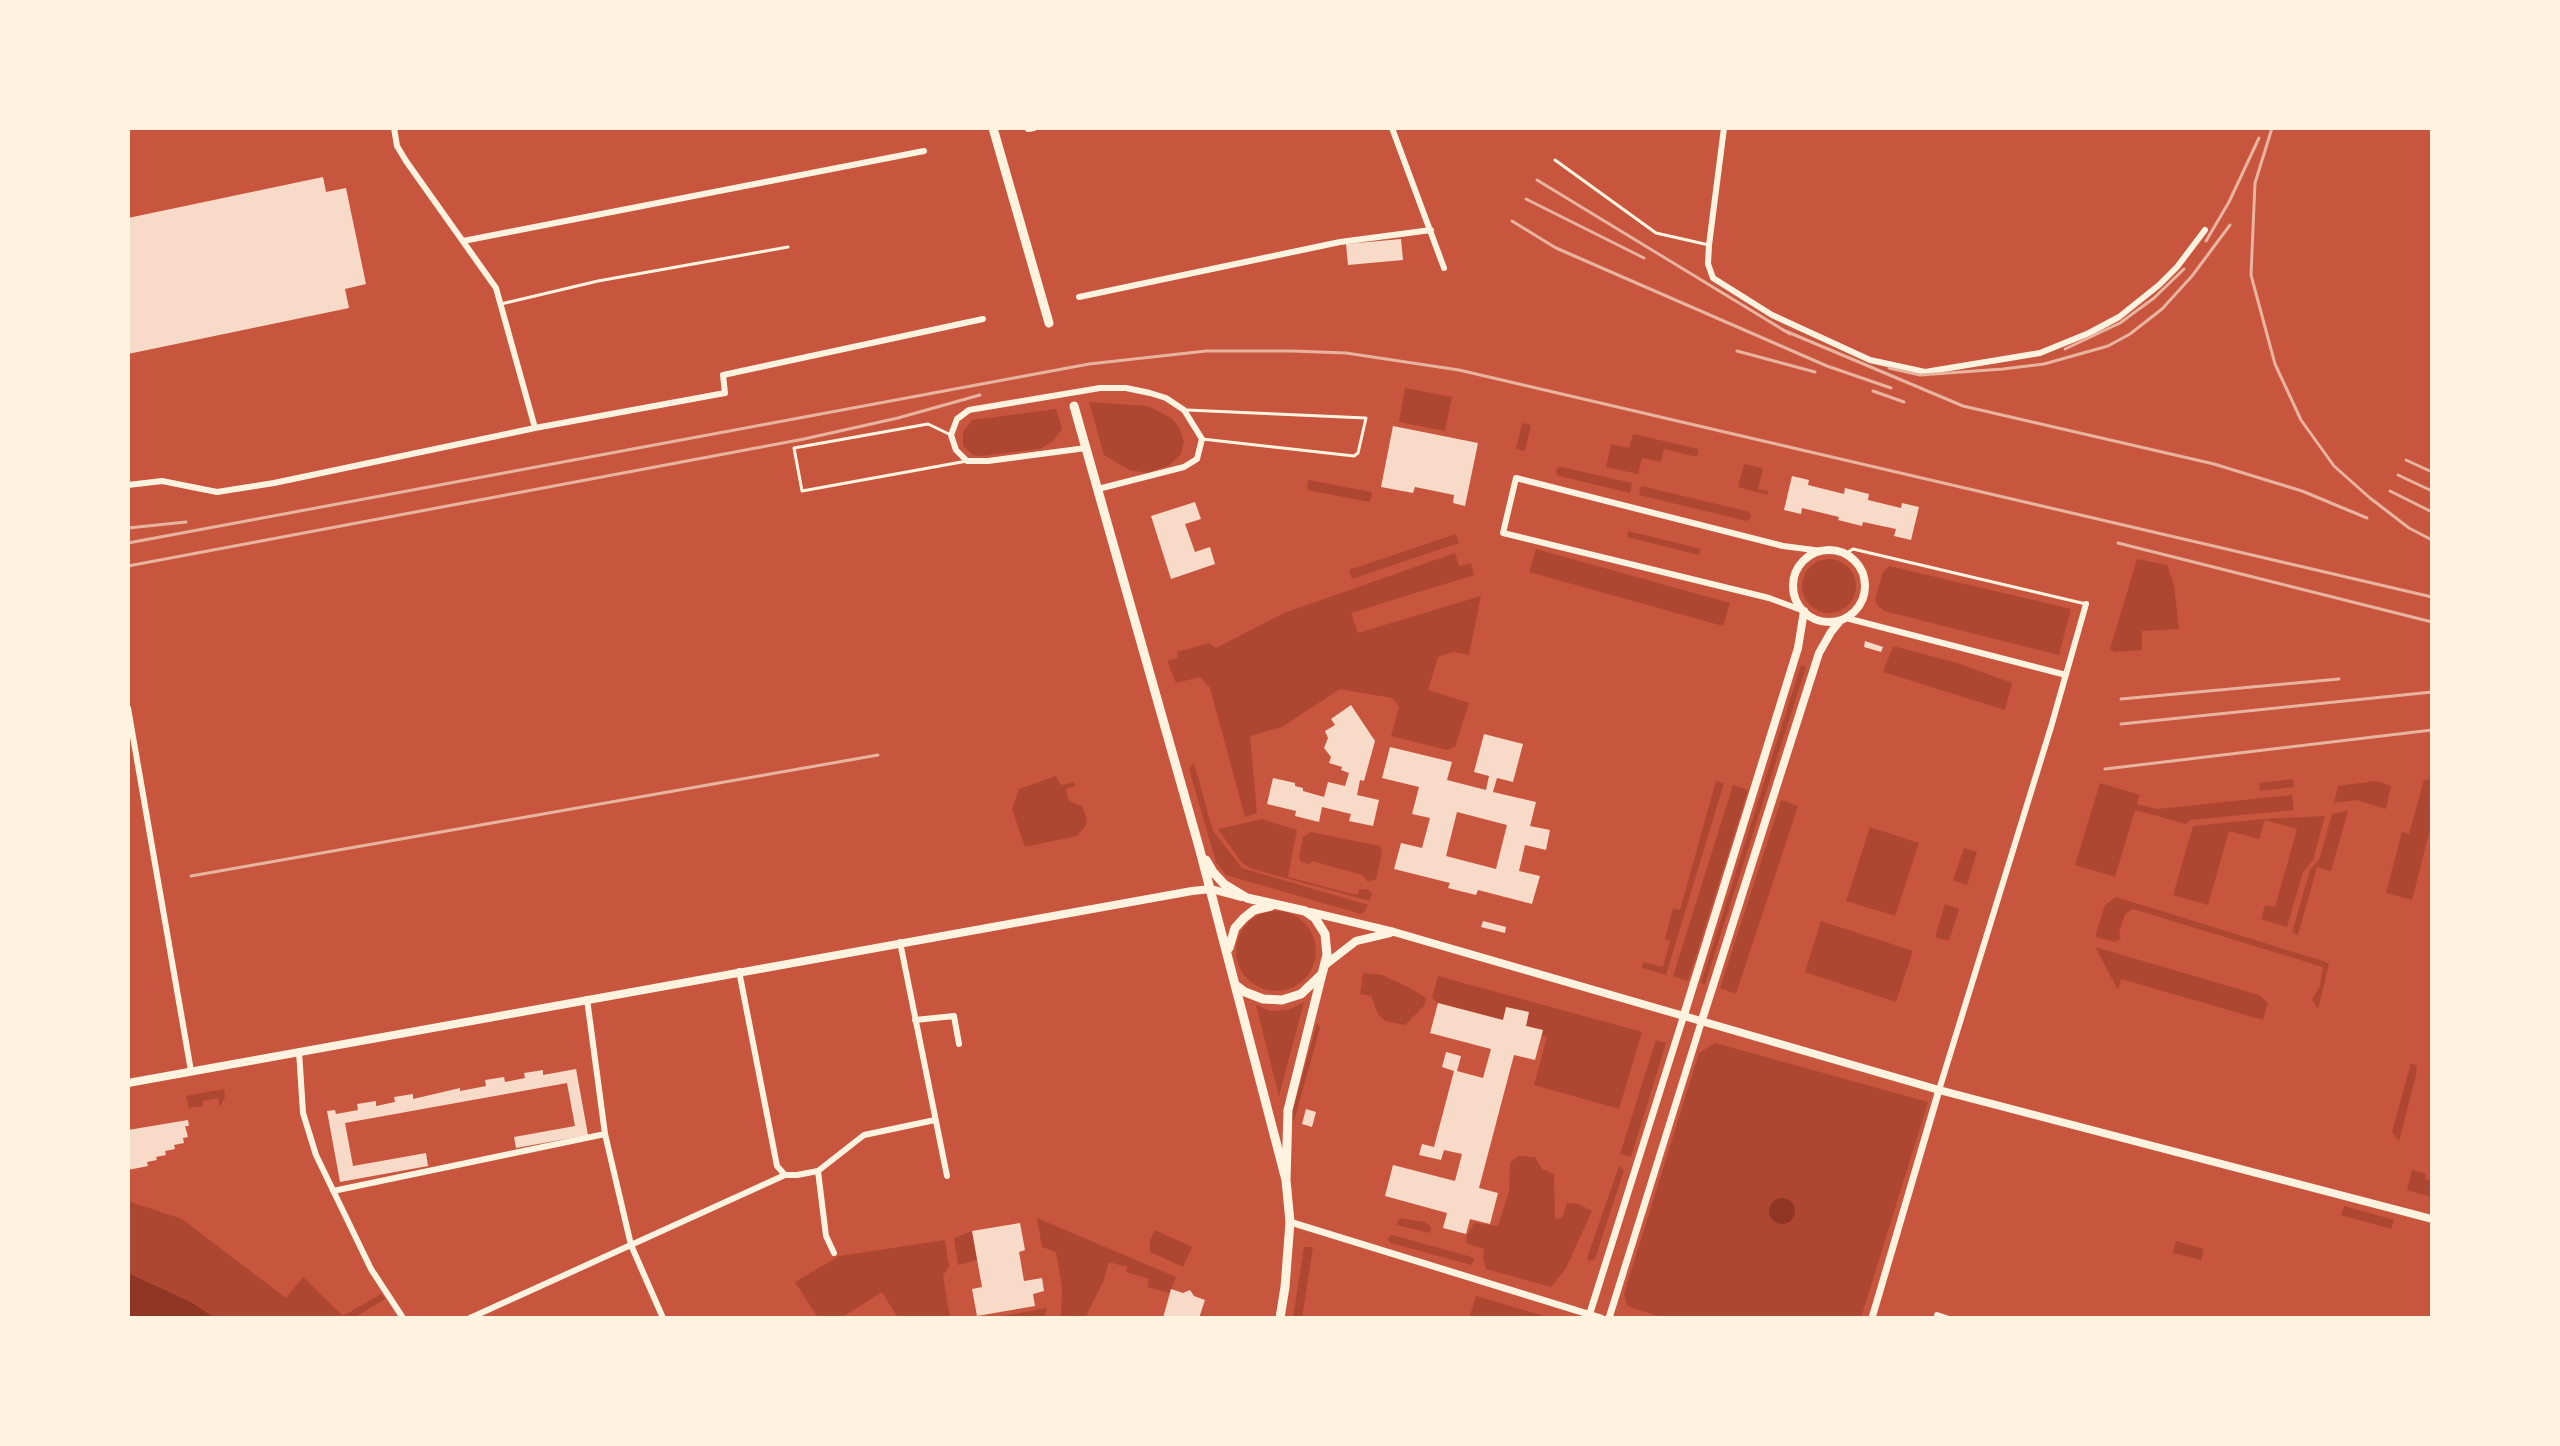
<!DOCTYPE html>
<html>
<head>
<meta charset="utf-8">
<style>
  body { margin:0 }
  #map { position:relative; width:2560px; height:1446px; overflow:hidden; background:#c8553d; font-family:Commissioner,sans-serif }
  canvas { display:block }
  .frame { position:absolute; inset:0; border:130px solid #fff3e0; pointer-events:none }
</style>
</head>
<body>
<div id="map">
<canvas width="2560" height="1446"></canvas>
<div class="frame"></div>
</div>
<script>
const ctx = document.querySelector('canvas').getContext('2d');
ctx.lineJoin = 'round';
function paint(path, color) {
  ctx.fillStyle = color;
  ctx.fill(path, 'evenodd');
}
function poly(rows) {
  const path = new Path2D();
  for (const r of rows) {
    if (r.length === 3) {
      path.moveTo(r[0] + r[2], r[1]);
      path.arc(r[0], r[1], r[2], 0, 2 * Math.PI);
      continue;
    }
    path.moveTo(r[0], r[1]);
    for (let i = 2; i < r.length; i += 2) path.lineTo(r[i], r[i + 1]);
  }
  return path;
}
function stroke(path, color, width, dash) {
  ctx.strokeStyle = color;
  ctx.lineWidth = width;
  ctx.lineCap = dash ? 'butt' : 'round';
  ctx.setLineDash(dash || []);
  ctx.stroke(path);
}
paint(poly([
  [1405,388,1452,397,1445,431,1399,422],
  [1089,402,1148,406,1171,418,1179,427,1184,442,1181,454,1170,465,1147,473,1129,470,1104,455],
  [1056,409,1062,429,1053,441,1040,449,981,456,973,455,963,446,963,432,972,420],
  [1522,423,1531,425,1525,451,1516,449],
  [1633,434,1699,449,1697,457,1664,449,1661,462,1642,458,1638,474,1606,467,1611,444,1629,448],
  [1744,464,1763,468,1758,489,1768,491,1768,495,1738,487],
  [1562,467,1632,483,1630,493,1559,476,1556,474,1557,468],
  [1308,480,1372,492,1370,502,1307,490],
  [1641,486,1746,511,1750,513,1751,518,1747,521,1639,495],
  [1628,531,1701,549,1699,555,1627,537],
  [1456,534,1459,543,1352,579,1349,570],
  [1536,549,1730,603,1723,626,1529,572],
  [1455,553,1459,566,1471,563,1474,575,1351,613,1358,633,1481,596,1469,655,1453,652,1438,657,1428,690,1469,703,1455,747,1447,750,1391,736,1399,707,1392,698,1340,689,1282,727,1250,736,1257,813,1245,817,1210,688,1200,677,1176,683,1167,661,1178,658,1177,652,1209,643,1216,648,1284,613],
  [2137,559,2167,565,2174,585,2179,629,2142,631,2142,650,2115,652,2110,649],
  [1829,586,27],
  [1889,566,2071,609,2059,655,1884,611,1877,605,1875,599,1883,572],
  [1893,646,1957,663,2012,683,2005,710,1883,672],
  [1801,665,1806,667,1705,984,1701,983],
  [1194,763,1213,831,1242,868,1368,905,1365,911,1361,914,1226,875,1216,862,1189,769],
  [1056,776,1061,785,1074,782,1075,786,1066,789,1069,801,1082,806,1087,819,1086,825,1077,836,1025,847,1012,809,1019,789],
  [2293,779,2294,787,2260,791,2259,783],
  [2432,779,2432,822,2412,900,2386,893,2402,832,2409,834,2424,780],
  [1716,781,1724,783,1666,975,1642,968,1643,962,1663,967,1670,941,1665,939,1673,908,1680,910],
  [2376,781,2391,786,2386,809,2356,800,2334,803,2338,786],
  [2100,783,2140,795,2137,804,2157,809,2292,795,2294,810,2190,820,2186,824,2135,810,2115,877,2075,865],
  [1733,785,1748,790,1688,981,1673,976],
  [1781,800,1798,806,1736,994,1720,988],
  [2348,811,2331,871,2317,867,2298,935,2292,933,2310,870,2319,860,2332,814],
  [2325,816,2313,860,2303,872,2287,927,2261,919,2265,905,2275,907,2297,829,2265,820,2259,839,2229,831,2208,905,2173,895,2193,826,2262,819],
  [1262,819,1297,830,1288,877,1357,895,1360,889,1368,890,1372,893,1370,901,1252,869,1241,862,1218,829],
  [1870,827,1919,843,1895,916,1846,901],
  [1311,832,1380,846,1382,853,1376,879,1368,882,1362,875,1312,861,1309,864,1301,862,1299,857,1303,837],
  [1964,848,1977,852,1967,885,1953,880],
  [2116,897,2326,962,2329,964,2318,1009,2312,1000,2320,986,2323,967,2133,909,2125,914,2119,933,2121,939,2115,942,2095,937,2105,905],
  [1945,904,1959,909,1949,941,1935,937],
  [1276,951,40],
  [1821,921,1913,951,1896,1002,1805,972],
  [2095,947,2259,995,2268,1003,2263,1020,2121,979,2118,990],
  [1363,973,1382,975,1408,987,1426,998,1424,1006,1405,1025,1385,1021,1378,1014,1371,996,1360,994],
  [1438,976,1642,1032,1619,1109,1534,1085,1547,1037,1541,1036,1542,1030,1526,1026,1529,1012,1507,1007,1503,1020,1438,1003,1432,998],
  [1304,1002,1279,1096,1256,1005,1271,1011,1289,1010],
  [1317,1023,1320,1028,1294,1121,1290,1120],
  [1656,1040,1666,1043,1631,1157,1620,1154],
  [1715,1043,1928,1102,1861,1318,1664,1318,1627,1306,1624,1294,1699,1053],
  [2411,1063,2417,1066,2416,1075,2399,1141,2392,1132],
  [224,1089,225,1097,220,1107,218,1098,203,1101,203,1106,189,1108,186,1096],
  [1518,1156,1535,1157,1542,1169,1554,1174,1555,1219,1562,1218,1567,1203,1579,1204,1592,1211,1566,1268,1551,1287,1486,1269,1483,1258,1484,1249,1466,1243,1467,1236,1474,1223,1498,1226,1509,1191,1510,1163],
  [1619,1166,1624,1170,1595,1259,1589,1261,1587,1258],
  [2412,1170,2426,1174,2425,1179,2432,1181,2432,1197,2407,1190],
  [128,1201,182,1219,286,1298,303,1277,343,1316,381,1294,385,1299,354,1318,215,1318,191,1302,128,1273],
  [2344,1206,2394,1220,2391,1229,2341,1215],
  [1037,1218,1176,1277,1170,1293,1147,1287,1149,1279,1126,1272,1127,1267,1109,1262,1103,1282,1085,1318,1061,1318,1062,1288,1056,1252,1042,1247],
  [1400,1218,1425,1222,1431,1227,1430,1233,1396,1225],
  [1155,1230,1192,1247,1183,1267,1150,1252,1150,1240],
  [972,1231,977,1260,958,1265,954,1238],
  [1392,1235,1468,1256,1475,1259,1471,1265,1391,1243,1387,1239],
  [945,1240,949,1266,943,1276,950,1318,898,1318,882,1292,841,1318,818,1318,795,1282,839,1256],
  [2176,1241,2204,1249,2201,1260,2173,1253],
  [1304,1247,1313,1247,1302,1318,1293,1318],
  [1476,1296,1551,1318,1469,1318],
  [1047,1308,1044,1318,992,1318]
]), '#ae4732');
paint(poly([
  [1782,1211,13],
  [128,1273,191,1302,215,1318,128,1318]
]), '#8f3625');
paint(poly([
  [323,177,326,192,346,188,366,284,345,289,349,308,128,354,128,218],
  [1401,239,1403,260,1348,265,1346,244],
  [1393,426,1478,443,1465,506,1453,503,1454,495,1415,487,1413,493,1381,487],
  [1792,476,1809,480,1808,485,1844,494,1845,488,1869,494,1868,500,1901,508,1902,503,1919,507,1911,540,1894,536,1896,529,1863,522,1862,526,1838,520,1839,517,1802,508,1801,514,1784,510],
  [1195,502,1201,519,1185,524,1195,552,1210,547,1215,564,1171,579,1151,516],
  [1865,641,1883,647,1881,652,1864,647],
  [1351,705,1375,741,1364,781,1360,780,1357,795,1379,800,1373,826,1349,821,1351,814,1322,807,1319,822,1295,816,1296,811,1267,804,1273,778,1295,783,1295,786,1303,788,1303,791,1324,797,1328,782,1345,786,1349,773,1341,770,1342,767,1329,763,1331,757,1324,748,1328,738,1325,731,1335,725,1331,719],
  [1484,734,1523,744,1513,782,1497,778,1493,792,1536,802,1530,826,1550,830,1546,850,1525,845,1519,871,1540,876,1532,904,1478,890,1476,895,1448,888,1450,883,1394,869,1401,843,1422,848,1430,818,1412,814,1419,787,1382,778,1390,747,1452,762,1447,780,1486,790,1489,776,1474,772],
  [1457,812,1507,825,1496,869,1446,856],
  [1483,921,1506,927,1505,933,1481,927],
  [1438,1003,1503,1020,1506,1007,1529,1012,1526,1026,1543,1030,1535,1060,1514,1055,1479,1188,1498,1193,1490,1224,1470,1219,1466,1234,1443,1228,1447,1213,1385,1196,1393,1165,1455,1181,1462,1154,1444,1150,1441,1160,1419,1155,1422,1144,1434,1147,1454,1071,1442,1067,1446,1052,1461,1056,1457,1071,1483,1078,1491,1049,1430,1033],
  [576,1069,588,1135,516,1148,514,1137,575,1126,567,1083,345,1123,353,1166,426,1153,428,1166,340,1182,327,1111,335,1110,336,1114,358,1110,357,1104,376,1101,376,1106,395,1102,394,1097,413,1094,413,1099,460,1088,460,1091,486,1086,485,1080,504,1077,505,1082,525,1078,524,1073,543,1070,543,1075],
  [1306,1109,1316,1112,1312,1127,1302,1124],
  [188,1120,189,1126,185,1126,188,1137,183,1138,184,1143,174,1145,175,1149,165,1151,166,1155,156,1157,157,1160,147,1162,148,1166,128,1170,128,1130],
  [1020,1223,1025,1250,1019,1252,1024,1281,1042,1278,1044,1291,1033,1294,1035,1306,977,1316,972,1289,982,1287,972,1231],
  [1171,1289,1183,1293,1190,1290,1194,1296,1205,1300,1199,1318,1163,1318]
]), '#f7dbc8');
stroke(poly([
  [1555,160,1656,233,1709,245],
  [501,304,598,281,788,247],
  [1187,410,1366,418,1358,453,1354,456,1202,439],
  [951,435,928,424,794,448,802,491,967,461],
  [1845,554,1853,549,2086,604]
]), '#fff3e0', 3);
stroke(poly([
  [394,128,397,146,406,161,496,288,535,428],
  [1392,128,1444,268],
  [1724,128,1709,245,1708,264,1713,278,1772,315,1870,360,1925,372,2040,353,2089,333,2119,317,2159,285,2177,267,2205,230],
  [1028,129,1034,128],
  [463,241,924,151],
  [1079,297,1340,242,1431,230],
  [1086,448,988,461,967,461,956,450,951,435,957,419,969,410,1100,388,1126,388,1150,393,1166,398,1184,410,1202,439,1197,459,1184,467,1098,489],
  [128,485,162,481,217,492,274,483,535,428,725,393,723,375,983,319],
  [1804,611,1769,598,1503,533,1516,478,1783,546,1822,551],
  [1846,618,2066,675],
  [128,708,191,1071],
  [900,942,947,1176],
  [739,971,777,1166,785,1175,797,1175,818,1171,826,1236,834,1253],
  [587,999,605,1134,631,1245,663,1318],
  [915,1020,954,1016,959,1044],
  [299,1051,303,1113,316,1155,371,1269,403,1318],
  [1939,1090,2051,727,2086,604],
  [818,1171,864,1135,935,1120],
  [333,1191,605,1134],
  [1937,1315,1946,1318],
  [470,1318,785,1175]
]), '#fff3e0', 6);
stroke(poly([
  [1290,1222,1601,1318],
  [1589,1316,1683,1018],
  [1609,1318,1701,1023],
  [1872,1318,1939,1090]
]), '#fff3e0', 7);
stroke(poly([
  [1829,586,36],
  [1310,912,1394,932,1939,1090,2432,1219],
  [1325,965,1356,941,1390,933],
  [1683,1018,1798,648,1804,611],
  [1701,1023,1819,653,1831,632,1840,621],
  [128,1083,1192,891,1211,889,1241,897]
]), '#fff3e0', 8);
stroke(poly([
  [993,128,1049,323],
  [1074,406,1199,847,1286,1180],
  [1206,860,1213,872,1224,884,1247,898,1305,911,1315,918,1325,934,1327,955,1322,974,1301,994,1282,1000,1263,999,1245,992,1237,986],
  [1229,948,1235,928,1244,918,1254,910,1271,906],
  [1280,1318,1285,1287,1290,1222,1286,1180,1288,1110,1322,974]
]), '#fff3e0', 9);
stroke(poly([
  [2272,128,2255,183,2251,275,2275,364,2301,420,2334,466,2370,498,2409,528,2432,540],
  [1537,180,1790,334],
  [1526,199,1644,258],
  [1512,221,1556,248,1827,366,1891,388],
  [2206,241,2229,202,2259,138],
  [1783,330,1963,406,2214,464,2302,491,2367,518],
  [2065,349,2120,323,2154,298,2184,269],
  [1737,351,1815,372],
  [1889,368,1920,375,2003,369,2044,364,2108,346,2130,334,2162,309,2192,276,2230,225],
  [1873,391,1904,402],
  [2406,460,2432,472],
  [2398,475,2432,491],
  [2390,491,2432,512],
  [128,528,186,522],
  [128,543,1089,364,1206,351,1292,351,1346,353,1459,370,2432,597],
  [2118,543,2432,622],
  [128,566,804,439,898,418,980,395],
  [2121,699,2339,679],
  [2121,724,2432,692],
  [2105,769,2432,730],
  [191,876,878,755]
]), '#e9b49f', 3);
</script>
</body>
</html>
